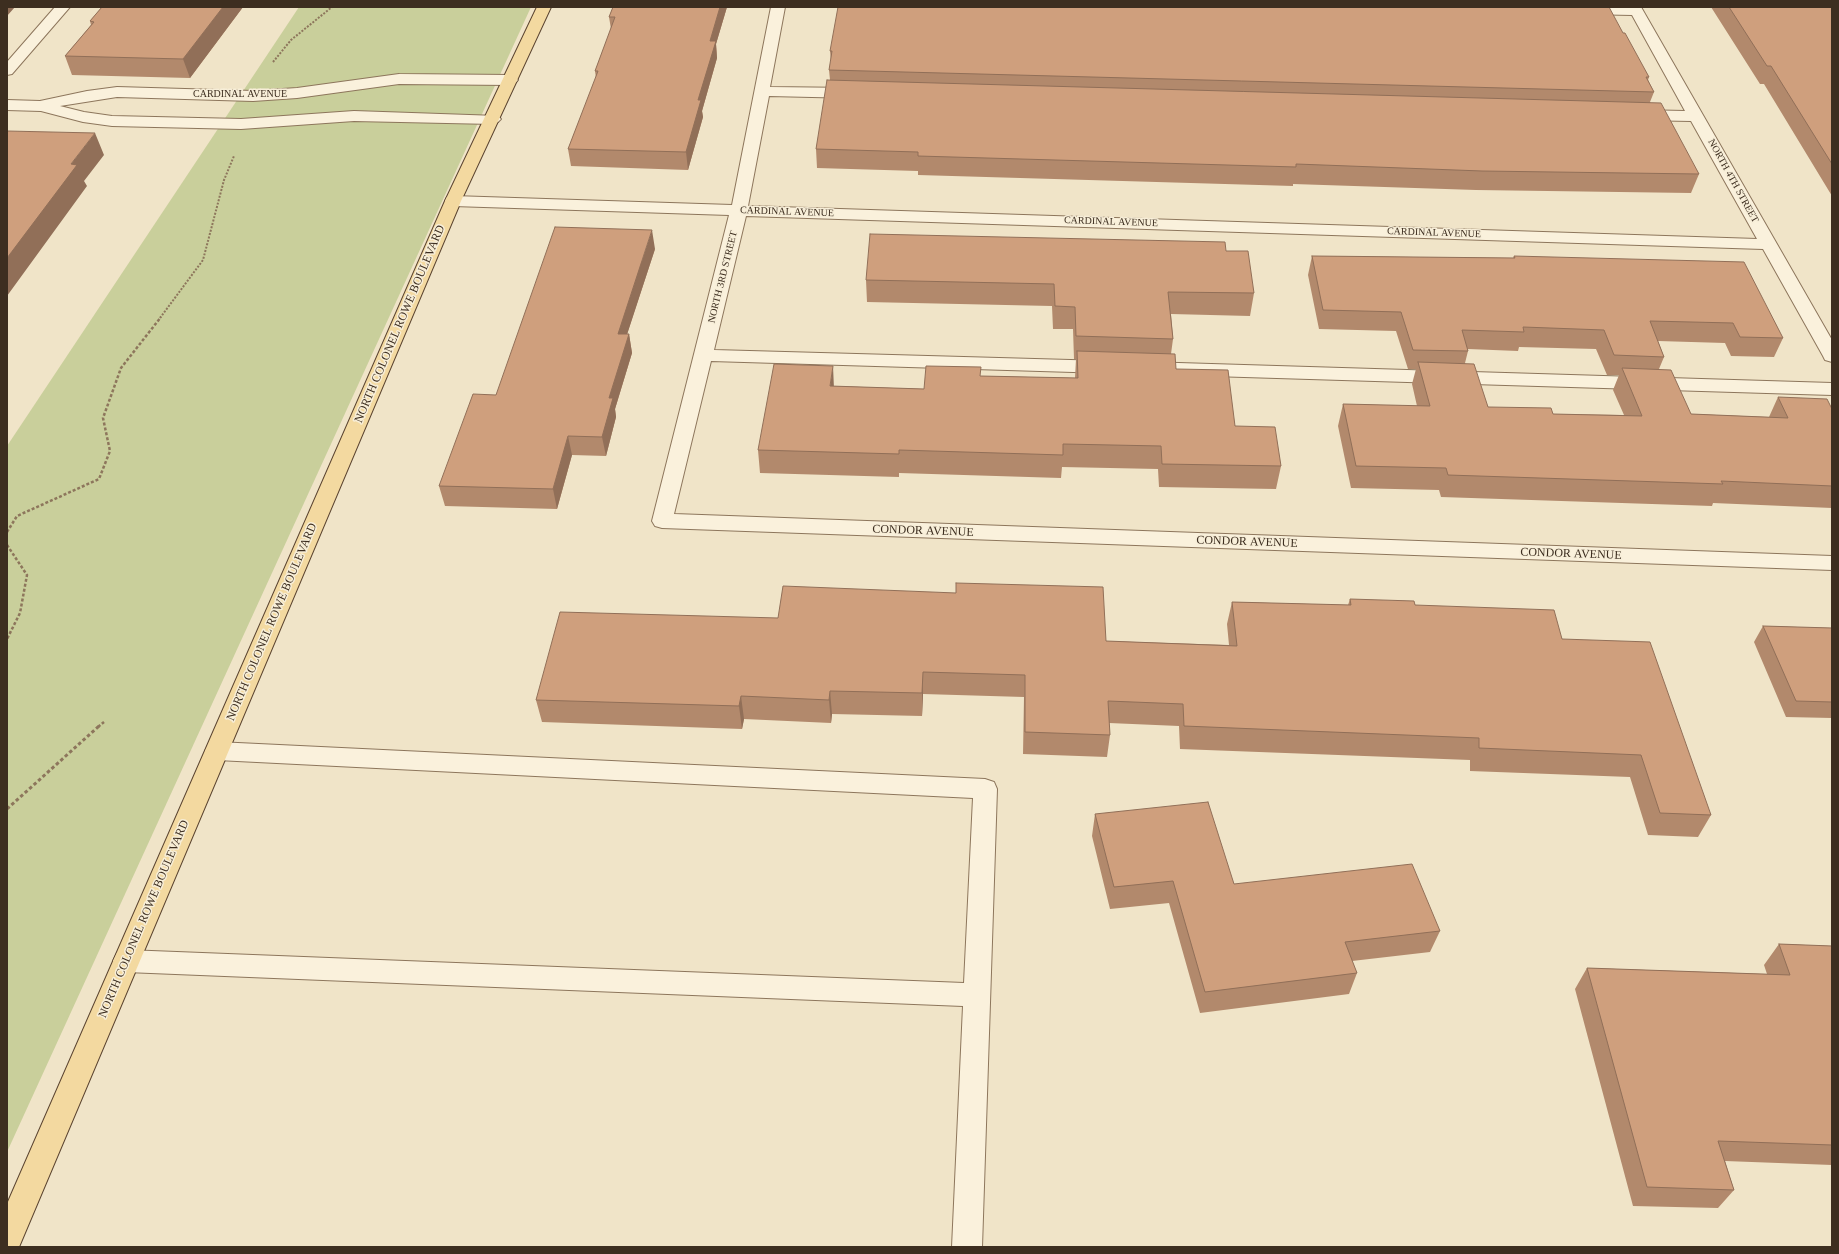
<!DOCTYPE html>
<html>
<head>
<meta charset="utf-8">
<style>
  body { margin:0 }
  #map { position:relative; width:1839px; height:1254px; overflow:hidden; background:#f0e4c8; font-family:"Times New Roman",serif }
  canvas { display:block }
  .frame { position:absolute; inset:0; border:8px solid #3d2e20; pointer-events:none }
</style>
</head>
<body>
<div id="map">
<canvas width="1839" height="1254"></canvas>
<div class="frame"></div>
</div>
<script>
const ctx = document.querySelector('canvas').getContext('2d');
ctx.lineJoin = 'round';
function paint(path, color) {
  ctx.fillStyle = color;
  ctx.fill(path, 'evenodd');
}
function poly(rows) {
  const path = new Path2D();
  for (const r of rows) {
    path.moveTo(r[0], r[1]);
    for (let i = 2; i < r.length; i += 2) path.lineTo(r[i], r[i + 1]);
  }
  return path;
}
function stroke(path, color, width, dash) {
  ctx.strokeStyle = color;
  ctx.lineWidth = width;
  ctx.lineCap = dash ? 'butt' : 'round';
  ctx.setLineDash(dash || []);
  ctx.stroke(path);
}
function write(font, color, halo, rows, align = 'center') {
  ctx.font = font + ' "Times New Roman",serif';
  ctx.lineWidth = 3;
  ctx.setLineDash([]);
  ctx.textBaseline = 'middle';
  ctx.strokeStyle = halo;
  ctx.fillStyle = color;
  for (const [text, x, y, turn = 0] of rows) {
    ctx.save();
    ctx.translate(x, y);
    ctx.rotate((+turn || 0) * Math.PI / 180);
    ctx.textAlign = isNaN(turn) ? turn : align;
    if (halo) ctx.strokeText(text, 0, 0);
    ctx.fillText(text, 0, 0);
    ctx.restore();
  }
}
paint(poly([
  [299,7,531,7,7,1152,7,446]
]), '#c9cf9b');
const minor = poly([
  [55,7,70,7,12,74,7,75,7,62,55,7],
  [771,7,785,7,770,87,855,88,860,90,863,93,860,96,855,98,769,96,748,206,1757,239,1691,121,1638,120,1633,118,1630,115,1633,112,1638,110,1685,111,1632,15,1582,14,1577,13,1575,10,1577,7,1641,7,1832,340,1832,362,1825,360,1823,356,1763,249,746,216,714,350,1106,361,1113,363,1115,367,1113,371,1106,373,711,361,674,514,1832,556,1832,570,662,528,655,526,652,521,729,215,453,206,447,205,445,201,447,197,453,196,732,205,771,7],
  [399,74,510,75,515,77,518,80,515,83,510,85,399,84,297,98,253,101,117,97,60,106,84,112,112,116,241,119,354,111,498,116,501,119,498,122,493,124,354,121,241,129,112,126,83,122,41,111,7,110,7,100,40,101,87,91,117,87,253,91,297,88,399,74],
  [1146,362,1832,383,1832,395,1146,374,1139,372,1137,368,1139,364,1146,362],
  [217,742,985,779,994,782,997,789,982,1247,952,1247,963,1006,126,972,117,969,113,961,117,953,126,950,964,983,973,798,217,760,209,758,205,751,209,744,217,742]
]);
const major = poly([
  [537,7,551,7,461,201,19,1247,7,1247,7,1204,445,201,537,7]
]);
stroke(minor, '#8d765c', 2);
stroke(major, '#5b4430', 2);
stroke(poly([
  [273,62,291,40,332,7],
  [160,318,203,260,224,180,234,156]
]), '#8d765c', 2, [2, 1.5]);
stroke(poly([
  [7,532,17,516,99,479,110,451,103,418,121,368,161,317],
  [7,545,27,575,20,613,7,639],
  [98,727,104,722]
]), '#8d765c', 2.5, [3, 2]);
stroke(poly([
  [7,809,99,726]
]), '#8d765c', 3, [3.5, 2.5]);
paint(minor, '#faf1dc');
paint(major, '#f3d9a0');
paint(poly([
  [102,7,243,7,190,78,72,75,65,56,91,25,90,21],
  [613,7,727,7,716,44,717,58,702,111,703,117,688,170,571,166,568,149,596,78,595,71,611,29,609,17],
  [1711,7,1832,7,1832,196,1764,84,1760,84],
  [1623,33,1649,77,1648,80,1654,92,1650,102,1699,174,1691,193,1476,190,1293,184,1293,186,918,175,918,171,817,168,816,149,830,80,829,70,831,61,830,51],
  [655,249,627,334,629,334,632,353,615,409,616,417,606,456,572,455,557,509,445,506,439,486,496,395],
  [1226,251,1254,293,1250,316,1171,314,1173,339,1171,354,1176,369,1235,426,1281,466,1276,489,1159,487,1158,469,1062,467,1061,478,899,473,899,477,760,473,758,450,834,386,924,389,981,376,1075,378,1076,359,1074,359,1073,329,1053,329,1052,306,867,302,866,280],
  [1312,256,1513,258,1514,256,1783,338,1774,357,1731,356,1725,343,1658,341,1664,357,1659,369,1691,414,1769,417,1778,397,1832,409,1832,508,1713,503,1712,506,1441,497,1439,490,1351,488,1338,426,1343,404,1417,406,1412,384,1416,369,1408,369,1396,331,1319,329,1308,275],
  [1519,347,1596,349,1607,375,1619,375,1613,390,1624,415,1553,414,1488,407,1465,363,1468,351,1468,349,1518,351],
  [1350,599,1415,605,1562,639,1711,815,1698,837,1648,835,1630,777,1470,771,1470,760,1180,749,1179,726,1109,723,1110,735,1107,757,1023,754,1024,697,923,694,922,716,832,714,831,723,744,719,742,729,542,722,536,700,1106,641,1229,645,1227,624,1232,602,1348,605],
  [1763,626,1832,628,1832,718,1786,717,1754,642],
  [1095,814,1234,884,1440,931,1430,952,1352,961,1357,973,1349,994,1200,1013,1169,903,1110,909,1092,836],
  [1779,944,1832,946,1832,1165,1725,1161,1734,1190,1718,1208,1633,1206,1575,989,1587,968,1767,974,1764,965]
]), '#b2896c');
paint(poly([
  [7,7,15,7,7,16],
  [223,7,243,7,190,78,183,59],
  [720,7,727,7,716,44,717,58,702,111,703,117,688,170,686,152,698,100,710,41],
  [95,133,104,155,84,181,87,186,7,296,7,258,71,164],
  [652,230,655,249,621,353,618,334],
  [629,334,632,353,615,409,616,417,606,456,602,437,609,398],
  [833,366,834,389,830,386],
  [568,436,572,455,557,509,553,489],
  [923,672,923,694,922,716,922,693],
  [830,691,832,714,831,723,829,700],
  [741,696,744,719,742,729,739,706]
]), '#916f58');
const building = poly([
  [102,7,223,7,183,59,65,56,94,22,90,21,102,7],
  [613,7,720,7,710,41,716,41,698,100,701,100,686,152,568,149,598,71,595,71,615,17,609,17,613,7],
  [838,7,1609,7,1623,33,1625,33,1649,77,1646,77,1654,92,829,70,832,51,830,51,838,7],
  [1729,7,1832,7,1832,164,1771,66,1767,66,1729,7],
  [827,80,1661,103,1699,174,1482,171,1296,164,1296,167,918,156,918,152,816,149,827,80],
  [7,131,95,133,71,164,77,165,7,258,7,131],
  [555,227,652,230,618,334,629,334,609,398,613,398,602,437,568,436,553,489,439,486,473,394,496,395,555,227],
  [870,234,1225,242,1226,251,1248,251,1254,293,1168,292,1173,339,1076,336,1075,307,1055,306,1054,284,866,280,870,234],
  [1312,256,1515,258,1514,256,1744,262,1783,338,1740,337,1733,323,1650,321,1664,357,1614,355,1604,330,1523,327,1524,332,1462,330,1468,351,1413,350,1401,312,1323,310,1312,256],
  [1077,351,1175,354,1176,369,1228,370,1235,426,1275,427,1281,466,1162,464,1161,446,1063,444,1063,455,899,450,899,454,758,450,774,364,833,366,830,386,924,389,926,366,981,367,980,376,1078,378,1077,351],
  [1418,362,1474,364,1488,407,1551,408,1553,414,1642,416,1622,368,1671,370,1691,414,1788,418,1778,397,1827,399,1832,409,1832,486,1721,481,1723,484,1448,475,1446,468,1356,466,1343,404,1430,406,1418,362],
  [956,583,1103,587,1106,641,1237,646,1232,602,1351,605,1350,599,1414,601,1415,605,1554,610,1562,639,1650,642,1711,815,1660,813,1641,755,1479,748,1479,738,1184,726,1183,704,1108,701,1110,735,1025,732,1025,675,923,672,922,693,830,691,829,700,741,696,739,706,536,700,560,612,778,618,783,586,956,593,956,583],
  [1763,626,1832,628,1832,702,1796,701,1763,626],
  [1208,802,1234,884,1412,864,1440,931,1345,942,1357,973,1205,992,1173,881,1114,887,1095,814,1208,802],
  [1779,944,1832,946,1832,1145,1718,1141,1734,1190,1647,1187,1587,968,1790,975,1779,944]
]);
paint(building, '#cf9f7d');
stroke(building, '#916f58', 1);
write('10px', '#3d2e20', '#f7eed8', [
  ["CARDINAL AVENUE",240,94],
  ["NORTH 4TH STREET",1733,181,61],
  ["CARDINAL AVENUE",787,212,2],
  ["CARDINAL AVENUE",1111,222,2],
  ["CARDINAL AVENUE",1434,233,2],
  ["NORTH 3RD STREET",723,277,-76]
]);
write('12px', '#3d2e20', '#f7eed8', [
  ["NORTH COLONEL ROWE BOULEVARD",400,324,-67],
  ["CONDOR AVENUE",923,531,2],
  ["CONDOR AVENUE",1247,542,2],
  ["CONDOR AVENUE",1571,554,2],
  ["NORTH COLONEL ROWE BOULEVARD",272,622,-67],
  ["NORTH COLONEL ROWE BOULEVARD",144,919,-67]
]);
</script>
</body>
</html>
